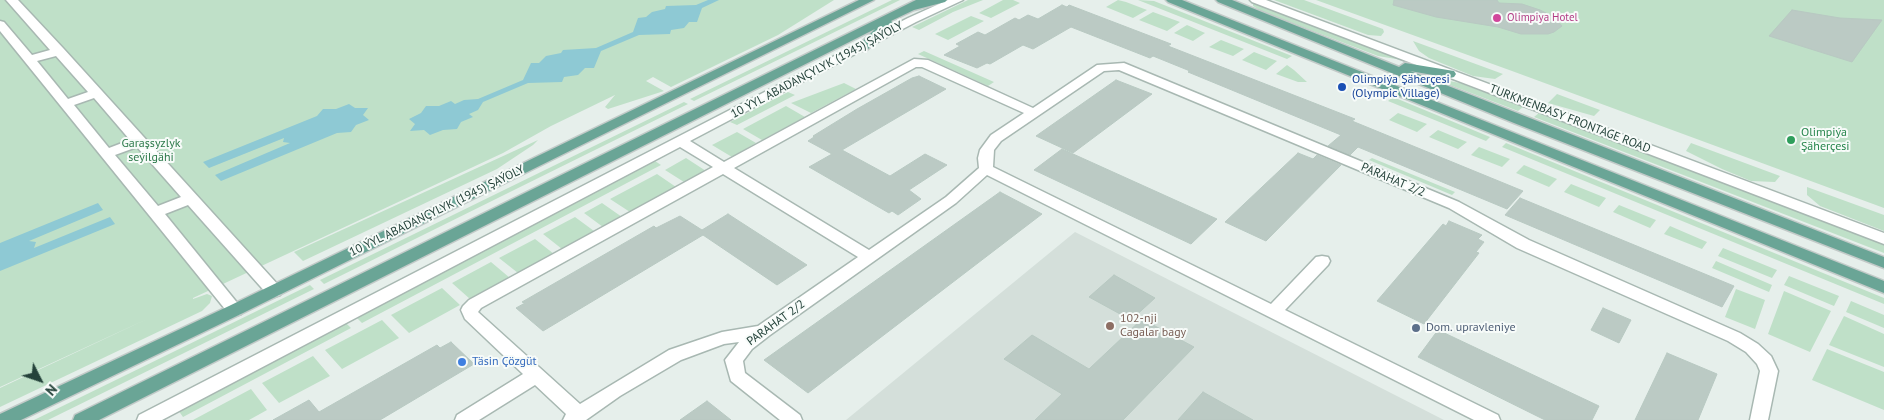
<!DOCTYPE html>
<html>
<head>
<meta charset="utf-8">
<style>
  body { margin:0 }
  #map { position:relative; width:1884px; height:420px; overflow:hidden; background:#e6efeb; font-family:"PT Sans",sans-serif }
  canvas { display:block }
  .north { position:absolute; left:15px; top:355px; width:50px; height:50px; -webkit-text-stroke:4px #f7fbf9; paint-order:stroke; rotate:131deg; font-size:14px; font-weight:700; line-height:20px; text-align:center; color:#24423a }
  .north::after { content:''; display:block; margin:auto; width:18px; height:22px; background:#24423a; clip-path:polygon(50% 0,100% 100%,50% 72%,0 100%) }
</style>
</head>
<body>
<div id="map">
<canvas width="1884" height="420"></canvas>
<div class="north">N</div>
</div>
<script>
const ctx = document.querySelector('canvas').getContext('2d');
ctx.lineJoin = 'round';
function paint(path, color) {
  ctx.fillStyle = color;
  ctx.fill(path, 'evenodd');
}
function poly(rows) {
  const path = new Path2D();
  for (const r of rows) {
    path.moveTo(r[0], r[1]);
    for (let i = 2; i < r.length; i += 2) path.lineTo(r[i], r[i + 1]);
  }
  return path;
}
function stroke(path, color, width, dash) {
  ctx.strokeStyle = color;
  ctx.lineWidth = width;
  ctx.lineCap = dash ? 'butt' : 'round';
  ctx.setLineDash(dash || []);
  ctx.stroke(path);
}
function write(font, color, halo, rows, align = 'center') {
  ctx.font = font + ' "PT Sans",sans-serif';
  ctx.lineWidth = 4;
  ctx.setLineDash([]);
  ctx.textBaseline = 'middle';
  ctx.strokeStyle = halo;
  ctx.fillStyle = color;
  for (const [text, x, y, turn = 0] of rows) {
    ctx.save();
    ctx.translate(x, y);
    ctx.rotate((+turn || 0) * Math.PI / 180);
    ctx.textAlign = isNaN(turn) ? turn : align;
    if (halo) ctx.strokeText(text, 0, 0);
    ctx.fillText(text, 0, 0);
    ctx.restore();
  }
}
paint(poly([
  [1075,232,1444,420,846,420]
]), '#d4dfda');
paint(poly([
  [0,0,834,0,778,35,671,87,653,77,646,81,664,91,608,109,605,107,615,95,551,126,503,153,193,298,193,299,207,294,212,296,210,303,202,311,0,407,0,388,147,319,0,387],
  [892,0,900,0,694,101,690,99],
  [968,0,983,0,953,12,919,30,912,27],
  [1003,0,1013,0,1020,3,991,18,979,13],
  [1118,0,1126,2,1147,10,1133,18,1106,7],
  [1138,0,1154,1,1292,56,1287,59],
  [1274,0,1304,0,1383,29,1384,32,1381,36,1368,35],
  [1316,0,1884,0,1884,208,1512,71],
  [1253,3,1402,60,1378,56,1261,11,1253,6],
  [1153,12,1180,22,1167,31,1139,20],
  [971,16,984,21,948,40,935,34],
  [1187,25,1205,33,1193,41,1174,33],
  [1221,40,1244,49,1233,56,1209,47],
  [1413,41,1503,74,1495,79,1473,76,1429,58,1419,51],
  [924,51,994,82,988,86,918,54],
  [1254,52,1277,61,1266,70,1242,60],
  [1287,65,1294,70,1307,82,1298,82,1276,74],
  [1439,79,1460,83,1523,107,1518,111,1437,80],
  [844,83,856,89,811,113,791,103],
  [788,92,795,95,737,125,730,122],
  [1557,94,1600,110,1594,116,1548,103],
  [1393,97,1490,137,1486,141,1388,101],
  [684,102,688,104,324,284,320,280],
  [786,106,805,117,762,140,743,129],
  [1398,113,1427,124,1417,132,1389,120],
  [1539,113,1884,245,1884,253,1534,117],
  [1438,130,1467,142,1458,149,1429,137],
  [737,132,756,143,732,157,712,145],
  [538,140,533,145,497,169,303,261,294,252],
  [1506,143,1884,298,1884,304,1502,147],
  [1691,143,1780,176,1775,182,1751,181,1722,169,1686,151],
  [1479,147,1510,159,1502,167,1471,155],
  [686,158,706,171,684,182,665,170],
  [1372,158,1455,192,1452,195,1369,160],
  [655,161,661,165,362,323,356,317],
  [1524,165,1557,179,1549,187,1516,173],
  [657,174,676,187,630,212,610,199],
  [1571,184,1606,198,1599,207,1564,192],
  [1807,187,1884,215,1884,231,1820,206,1807,195],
  [602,203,622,217,603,227,584,213],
  [1619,205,1656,220,1650,228,1613,212],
  [575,217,594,231,562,249,543,234],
  [1670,226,1707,242,1702,249,1664,234],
  [535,239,554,254,518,273,499,258],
  [1723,248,1777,270,1772,278,1718,256],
  [1716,261,1772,285,1769,292,1712,268],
  [491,262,510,278,470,299,452,283],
  [1789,276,1839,296,1834,306,1784,285],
  [310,285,314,289,48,420,34,420],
  [442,288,460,305,409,333,391,315],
  [1736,289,1765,300,1755,329,1725,317],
  [1784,291,1831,311,1810,352,1768,334],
  [1851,301,1884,315,1884,328,1846,312],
  [1844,316,1884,334,1884,367,1829,345],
  [382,320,399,338,342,369,325,350],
  [345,322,351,328,183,417,178,410],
  [1827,349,1884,372,1884,410,1812,380],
  [313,356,330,376,279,403,262,383],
  [251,389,267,410,249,420,193,420]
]), '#bfe0c8');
paint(poly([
  [708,0,719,0,702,8,697,22,689,22,684,28,671,30,670,34,639,35,601,51,594,68,585,68,578,75,564,77,562,82,528,83,483,102,478,110,469,114,473,117,461,122,457,129,443,130,430,135,424,130,410,131,415,124,409,119,421,113,426,106,439,106,451,101,455,104,464,100,478,99,523,80,531,63,539,63,546,56,561,53,563,50,596,48,633,32,638,18,646,17,652,12,665,9,666,6,696,5],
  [349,104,355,108,368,108,363,115,369,120,356,125,351,132,337,133,221,181,215,175,290,143,283,142,284,138,209,168,203,162,317,116,323,109,336,109],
  [98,203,103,210,29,241,36,242,34,248,110,217,115,224,0,271,0,243]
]), '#8ec9d4');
const building = poly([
  [1394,0,1497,0,1499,3,1522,4,1540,10,1554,17,1562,26,1554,32,1548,34,1521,34,1498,27,1436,17,1393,5,1394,0],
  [1062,5,1067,7,1069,5,1171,44,1168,46,1355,119,1352,121,1523,191,1507,209,1358,147,1350,155,1328,146,1341,135,1188,72,1190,71,1153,56,1150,58,1071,27,1033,49,1023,45,990,64,987,63,977,68,944,55,960,46,956,44,978,32,985,35,1015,18,1019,20,1028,15,1038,19,1062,5],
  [1792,10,1840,18,1882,20,1852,62,1769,36,1792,10],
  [919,76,946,89,842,150,890,176,925,154,947,165,909,190,921,199,898,215,892,211,889,213,809,167,832,154,808,141,814,137,813,136,857,109,912,78,919,76],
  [1116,80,1152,94,1073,153,1036,136,1116,80],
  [1062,149,1217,219,1191,244,1034,170,1062,149],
  [1298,153,1313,159,1317,155,1341,165,1266,241,1225,222,1298,153],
  [1000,192,1042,214,808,393,764,360,1000,192],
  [1520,198,1734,286,1722,307,1505,215,1520,198],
  [728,214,807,265,777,285,703,235,543,331,516,308,525,303,522,302,654,226,656,228,680,216,702,230,728,214],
  [1449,221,1482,235,1478,239,1484,242,1476,252,1479,253,1424,324,1377,301,1443,224,1446,226,1449,221],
  [1114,275,1155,298,1131,320,1089,297,1114,275],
  [1603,308,1631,320,1619,343,1591,330,1603,308],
  [1142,319,1194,347,1123,420,1035,420,1062,394,1004,359,1032,335,1089,369,1142,319],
  [1438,330,1599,406,1592,420,1545,420,1418,357,1438,330],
  [451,342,474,364,380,420,273,420,309,400,319,412,437,345,440,348,451,342],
  [1667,353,1717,374,1698,420,1635,420,1667,353],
  [1203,392,1253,420,1178,420,1203,392],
  [707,401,731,420,680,420,707,401]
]);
paint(building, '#bbcac4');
stroke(building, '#b8c9c2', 1);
const street = poly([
  [6,0,18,0,63,48,280,287,282,291,280,295,274,297,268,295,188,205,165,214,243,310,241,314,235,316,229,314,0,31,0,21,4,22,32,55,50,50,6,0],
  [56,56,88,92,68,99,37,61,56,56],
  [94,98,130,140,109,148,74,105,94,98],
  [137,147,181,197,158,206,115,155,137,147],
  [948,0,963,0,916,22,690,141,724,162,914,59,928,60,1033,108,1097,65,1124,63,1459,202,1529,240,1740,333,1758,344,1771,356,1778,371,1768,420,1750,420,1760,371,1757,364,1746,352,1728,341,1517,248,1449,208,1119,70,1104,71,1001,141,994,150,993,167,1271,304,1316,257,1322,256,1328,257,1330,261,1328,265,1285,310,1498,415,1500,420,1474,420,987,175,956,203,770,335,752,349,743,361,745,373,800,415,802,420,780,420,731,381,725,360,739,342,724,344,681,360,620,396,586,420,563,420,566,414,535,385,479,420,455,420,457,415,523,374,465,319,461,310,463,306,469,300,713,167,680,147,162,420,137,420,139,415,908,18,948,0],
  [916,67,922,67,1024,113,991,135,980,150,978,158,979,168,946,197,869,250,734,168,916,67],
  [723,174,858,257,758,326,722,332,669,350,580,404,478,312,481,308,723,174],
  [1250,0,1266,0,1884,233,1884,244,1252,2,1250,0]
]);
const primary = poly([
  [859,0,874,0,241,314,21,420,0,420,0,414,229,306,859,0],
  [916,0,947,0,945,2,914,10,891,21,894,24,892,26,867,50,863,51,857,47,875,29,99,420,73,420,75,415,916,0],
  [1166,0,1182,0,1884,281,1884,293,1168,2,1166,0],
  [1216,0,1232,0,1399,67,1405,63,1454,71,1456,74,1454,77,1450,78,1410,71,1884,257,1884,268,1514,123,1218,2,1216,0]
]);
stroke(street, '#a8b8b2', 3);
stroke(primary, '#c2cac8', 3);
paint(street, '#fff');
paint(primary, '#6aa596');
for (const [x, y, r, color] of [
  [1497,18,5,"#d1479c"],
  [1342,87,5,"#1a4fb4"],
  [1791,140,5,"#2e9e5b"],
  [1110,326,5,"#8d6e63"],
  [1416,328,5,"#5c6f8a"],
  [462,362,5,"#3f7fe0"]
]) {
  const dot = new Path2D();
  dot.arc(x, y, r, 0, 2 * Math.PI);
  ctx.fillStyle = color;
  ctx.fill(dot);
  stroke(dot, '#f7fbf9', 2);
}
write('11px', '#b23c85', '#f7fbf9', [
  ["Olimpiya Hotel",1507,18]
], 'left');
write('12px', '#24423a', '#f7fbf9', [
  ["10 ÝYL ABADANÇYLYK (1945) ŞAÝOLY",817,70,-28],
  ["TURKMENBASY FRONTAGE ROAD",1570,119,21],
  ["PARAHAT 2/2",1393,180,23],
  ["10 ÝYL ABADANÇYLYK (1945) ŞAÝOLY",437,211,-26],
  ["PARAHAT 2/2",776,323,-36]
]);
write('12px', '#164399', '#f7fbf9', [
  ["Olimpiýa Şäherçesi",1352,80],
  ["(Olympic Village)",1352,94]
], 'left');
write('12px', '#27864d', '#f7fbf9', [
  ["Olimpiýa",1801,133],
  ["Şäherçesi",1801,147]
], 'left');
write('12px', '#2d7a4b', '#f7fbf9', [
  ["Garaşsyzlyk",151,144],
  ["seýilgähi",151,158]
]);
write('12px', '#785e54', '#f7fbf9', [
  ["102-nji",1120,319],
  ["Cagalar bagy",1120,333]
], 'left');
write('12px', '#4e5e75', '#f7fbf9', [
  ["Dom. upravleniye",1426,328]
], 'left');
write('12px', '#366cbe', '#f7fbf9', [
  ["Täsin Çözgüt",472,362]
], 'left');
</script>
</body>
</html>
